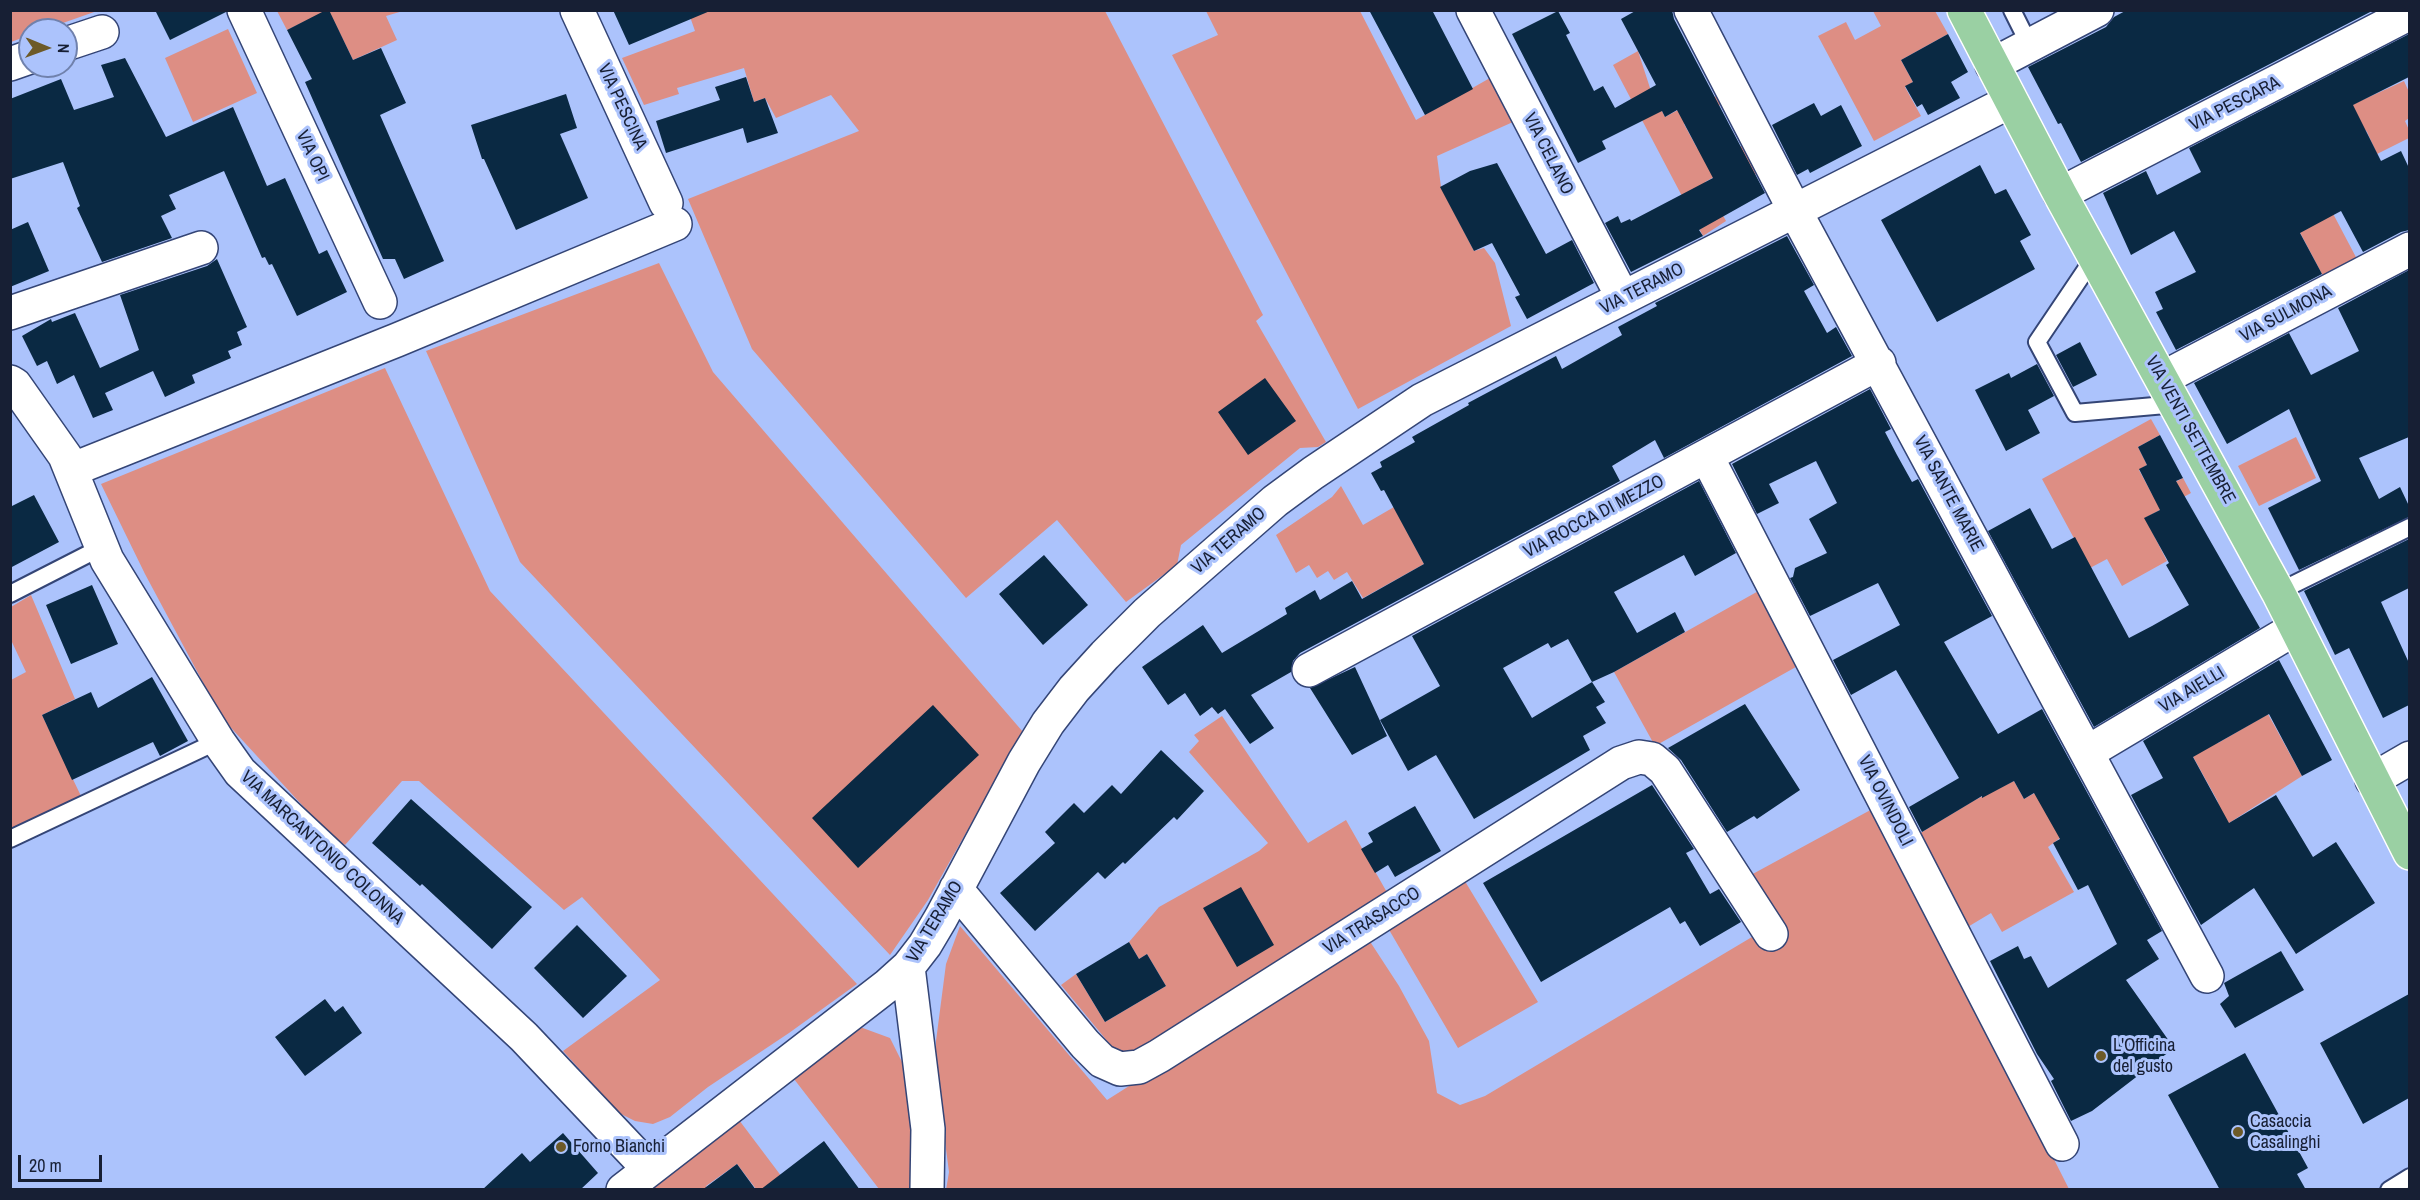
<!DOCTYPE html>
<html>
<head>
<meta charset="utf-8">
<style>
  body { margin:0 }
  #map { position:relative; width:2420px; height:1200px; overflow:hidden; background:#acc3fc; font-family:"Archivo Narrow",sans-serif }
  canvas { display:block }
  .frame { position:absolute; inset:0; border:12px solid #171f34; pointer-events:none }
  .north { position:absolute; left:18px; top:18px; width:60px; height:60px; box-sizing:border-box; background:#acc3fc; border:2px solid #7081ac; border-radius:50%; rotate:91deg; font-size:16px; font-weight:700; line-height:24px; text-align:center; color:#171f34 }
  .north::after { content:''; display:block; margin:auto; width:21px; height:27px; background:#6d5a28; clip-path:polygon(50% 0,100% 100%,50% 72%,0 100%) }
  .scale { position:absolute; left:18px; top:1155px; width:84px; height:27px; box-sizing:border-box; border:3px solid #171f34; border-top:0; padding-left:8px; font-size:18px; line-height:21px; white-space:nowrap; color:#171f34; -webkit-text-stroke:4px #acc3fc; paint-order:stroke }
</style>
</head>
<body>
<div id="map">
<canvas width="2420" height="1200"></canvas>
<div class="frame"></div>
<div class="north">N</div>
<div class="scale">20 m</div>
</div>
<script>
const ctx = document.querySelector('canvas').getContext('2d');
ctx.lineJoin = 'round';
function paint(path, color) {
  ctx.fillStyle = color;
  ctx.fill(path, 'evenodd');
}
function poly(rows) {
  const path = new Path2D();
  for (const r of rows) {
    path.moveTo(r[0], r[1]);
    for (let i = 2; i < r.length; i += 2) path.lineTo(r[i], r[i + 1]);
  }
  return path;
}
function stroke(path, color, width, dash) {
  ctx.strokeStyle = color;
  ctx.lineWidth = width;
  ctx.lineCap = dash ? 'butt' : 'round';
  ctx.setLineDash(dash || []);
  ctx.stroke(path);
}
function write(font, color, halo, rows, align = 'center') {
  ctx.font = font + ' "Archivo Narrow",sans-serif';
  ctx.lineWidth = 6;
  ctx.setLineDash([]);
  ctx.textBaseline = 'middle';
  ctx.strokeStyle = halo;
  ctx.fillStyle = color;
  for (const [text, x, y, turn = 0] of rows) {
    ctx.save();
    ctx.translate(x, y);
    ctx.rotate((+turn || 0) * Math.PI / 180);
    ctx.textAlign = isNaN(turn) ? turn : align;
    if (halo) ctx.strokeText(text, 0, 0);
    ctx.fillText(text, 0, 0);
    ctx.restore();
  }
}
paint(poly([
  [11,10,97,10,97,11,43,30,30,30,30,35,11,42],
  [277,11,326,11,287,30],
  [329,11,403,11,386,16,397,40,353,60],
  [688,11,1105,11,1263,315,1256,321,1326,442,1318,447,1300,448,1181,545,1177,565,1126,602,1057,520,966,598,752,349,688,199,859,131,831,95,776,118,765,98,754,102,744,68,677,88,679,94,644,105,622,58,695,31],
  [1206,11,1360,11,1416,120,1490,78,1513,122,1437,156,1441,187,1474,251,1484,248,1495,263,1511,326,1358,409,1172,55,1218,35],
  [1873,11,1935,11,1948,34,1901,60,1913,82,1905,87,1921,116,1874,141,1818,36,1846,22,1855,40,1881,26],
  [228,29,257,93,193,122,165,58],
  [1638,51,1650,88,1665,117,1689,104,1692,109,1722,93,1728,101,1684,124,1697,148,1725,155,1749,142,1764,170,1743,181,1734,166,1705,182,1726,221,1703,236,1613,65],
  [2404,81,2409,92,2409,118,2405,121,2409,130,2409,138,2377,154,2367,132,2345,108],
  [2329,206,2358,261,2325,280,2295,223],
  [659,263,713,372,1023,732,928,900,890,955,520,562,426,351],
  [385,368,490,591,857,984,789,1033,708,1087,670,1117,653,1124,635,1121,619,1113,563,1051,660,980,582,897,564,910,419,781,402,781,345,845,324,829,222,718,145,574,101,484],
  [2151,419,2160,435,2138,447,2147,465,2139,470,2152,494,2183,478,2191,493,2145,518,2167,561,2122,586,2107,559,2090,568,2042,479],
  [2296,437,2316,478,2259,506,2238,466],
  [1341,486,1363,525,1394,507,1424,564,1363,598,1347,572,1334,580,1328,571,1317,578,1309,565,1296,573,1276,535,1332,497],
  [1762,589,1803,663,1655,746,1614,672],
  [31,595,75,699,42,715,81,796,11,831,11,680,26,672,11,640,11,607],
  [2268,714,2302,776,2226,825,2217,800,2186,744,2218,743],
  [1222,716,1308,843,1346,820,1389,896,1122,1059,1061,985,1076,974,1105,1022,1166,986,1147,954,1139,959,1129,942,1159,907,1259,851,1268,843,1189,752,1199,741,1194,735],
  [2014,781,2024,799,2056,781,2060,838,2048,847,2074,892,2002,932,1991,913,1966,928,1917,835,1975,800],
  [1876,807,2069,1189,946,1190,949,1172,936,1073,936,1041,946,964,960,926,1107,1100,1360,940,1369,940,1399,986,1429,1041,1437,1093,1460,1105,1485,1096,1757,934,1770,950,1788,936,1749,876],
  [1463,878,1538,1002,1458,1048,1388,928],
  [860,1027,890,1038,903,1064,912,1118,912,1189,879,1189,794,1079],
  [739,1120,791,1189,756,1189,737,1164,706,1186,708,1189,639,1190]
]), '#dd8e84');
paint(poly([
  [155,10,226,10,226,12,170,40],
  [326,10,329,10,353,60,381,48,406,103,380,115,444,261,404,279,395,259,383,259,305,82,312,79,287,30],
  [613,10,710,10,710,11,629,45],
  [1369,10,1432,10,1473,89,1425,115],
  [1637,10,1672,10,1674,19,1765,193,1699,230,1703,236,1631,272,1605,223,1618,216,1621,223,1630,219,1631,221,1713,178,1677,110,1665,117,1662,111,1602,141,1606,149,1578,163,1512,34,1558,11,1570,33,1566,35,1594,91,1603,86,1615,108,1656,85,1621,19],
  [2127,10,2374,10,2081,162,2061,123,2058,124,2028,67,2106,27,2114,17],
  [1948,34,1968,72,1951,82,1960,98,1928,115,1922,104,1917,107,1905,86,1913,82,1901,60],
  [2409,34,2409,77,2353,105,2381,161,2401,151,2409,168,2409,230,2401,232,2363,252,2341,211,2300,233,2322,274,2176,350,2156,312,2163,309,2155,292,2196,272,2174,231,2131,255,2103,193,2146,171,2157,195,2201,172,2189,148],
  [125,58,166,137,233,107,267,186,285,178,319,254,327,250,347,292,297,316,272,264,269,265,265,257,262,258,224,171,169,195,176,209,161,216,172,238,102,262,77,208,80,206,63,162,10,179,10,99,61,79,74,110,114,97,101,65],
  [746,77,754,102,765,98,778,133,747,143,743,128,666,153,656,121,720,100,715,87],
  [566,94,577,128,560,134,588,198,516,230,484,159,482,159,471,125],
  [1814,103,1821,116,1841,105,1862,146,1810,173,1808,169,1797,175,1772,125],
  [1497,163,1546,254,1572,240,1594,283,1527,319,1515,297,1520,295,1492,243,1474,251,1440,187,1470,171],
  [1980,165,1995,194,2006,189,2031,235,2020,241,2035,269,1937,322,1881,220],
  [28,222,49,271,10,287,10,230],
  [1787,236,1814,285,1804,291,1827,333,1836,327,1852,356,1664,458,1655,440,1612,466,1620,481,1300,653,1293,661,1291,672,1251,695,1274,728,1250,744,1225,709,1218,714,1212,707,1200,716,1185,693,1168,705,1142,667,1203,625,1222,653,1287,614,1285,608,1315,590,1320,600,1352,581,1362,599,1424,564,1384,490,1381,491,1371,473,1382,467,1380,462,1415,442,1412,437,1469,405,1468,403,1556,356,1562,369,1622,335,1618,327,1657,306,1655,303],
  [217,259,247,327,237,332,242,345,228,351,231,358,192,375,195,383,165,397,153,371,105,393,113,410,93,418,74,375,57,384,47,361,37,366,22,336,51,319,52,322,75,313,100,368,139,350,120,295,207,266],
  [2409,270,2409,437,2359,458,2379,499,2400,487,2409,506,2409,517,2299,570,2268,508,2321,481,2289,409,2227,444,2194,383,2289,333,2311,375,2359,351,2338,308],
  [2080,342,2097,375,2073,387,2056,355],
  [2037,364,2054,396,2028,410,2040,433,2006,451,1975,390,2009,373,2011,378],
  [1265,378,1296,421,1248,455,1218,412],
  [1870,389,1891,429,1885,432,1897,455,1912,482,1918,479,1992,616,1944,642,1998,734,2042,709,2162,931,2147,940,2159,959,2126,980,2174,1048,2092,1111,2071,1121,2051,1081,2054,1079,2037,1054,1990,961,2018,946,2024,959,2031,956,2048,988,2117,944,2088,885,2078,890,2053,843,2060,839,2034,793,2024,799,2014,781,1982,798,1982,796,1922,832,1909,807,1959,778,1896,670,1851,695,1833,660,1900,625,1878,583,1810,616,1790,578,1793,577,1795,568,1827,553,1809,519,1837,503,1816,461,1769,484,1779,503,1757,514,1732,464],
  [2160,435,2183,478,2176,481,2260,628,2094,727,1988,531,2030,508,2052,549,2075,537,2129,638,2152,626,2189,605,2166,565,2169,563,2144,518,2160,510,2139,469,2147,465,2138,447],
  [1699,481,1736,553,1695,576,1684,555,1614,592,1637,633,1675,612,1685,632,1614,672,1592,682,1605,702,1596,707,1606,723,1583,736,1590,750,1474,819,1436,755,1408,771,1380,720,1440,686,1412,636],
  [1568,639,1592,682,1532,718,1503,668,1548,643,1551,648],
  [34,495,59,542,10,568,10,507],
  [2409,539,2409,588,2381,602,2409,663,2409,705,2383,718,2349,648,2335,655,2304,591],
  [1044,555,1088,605,1043,645,999,594],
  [92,585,118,644,71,664,46,605],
  [2279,660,2332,760,2302,776,2269,714,2193,757,2229,823,2276,795,2313,857,2336,842,2375,903,2296,954,2254,888,2201,925,2131,795,2163,778,2143,741],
  [1355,667,1387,736,1352,755,1310,688],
  [152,677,188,741,160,756,153,742,72,780,42,715,91,692,98,708],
  [1745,704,1800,790,1757,819,1754,816,1727,832,1681,760,1668,748],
  [933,705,979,755,858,868,812,818],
  [1161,750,1204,791,1177,820,1174,817,1125,864,1123,862,1105,879,1098,872,1035,931,1000,893,1055,843,1045,832,1074,803,1084,813,1112,785,1121,794],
  [1652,785,1694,849,1686,853,1710,894,1719,889,1741,922,1700,946,1685,921,1680,924,1670,907,1541,982,1483,883],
  [411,799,532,907,492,949,422,884,420,886,372,843],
  [1415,806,1441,851,1395,877,1388,865,1375,873,1361,849,1373,842,1368,833],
  [1241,887,1274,945,1237,967,1203,908],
  [577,925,627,976,583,1018,534,968],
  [1129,942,1139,959,1147,954,1166,986,1105,1022,1076,974],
  [2281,951,2304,990,2235,1028,2220,1004,2229,996,2224,983],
  [2409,994,2409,1098,2363,1124,2320,1043],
  [325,999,335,1012,343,1006,362,1033,305,1076,275,1037],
  [2245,1053,2308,1168,2297,1174,2306,1190,2220,1190,2168,1095],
  [563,1133,598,1173,580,1190,482,1190,522,1153,530,1162],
  [824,1141,860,1190,760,1190],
  [737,1164,756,1190,702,1190]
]), '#0a2943');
const lane = poly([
  [2012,10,2030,46],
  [2095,256,2037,342,2075,413,2177,404],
  [2278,592,2410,527],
  [10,594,102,547],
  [10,839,218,741],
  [2389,1190,2410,1177]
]);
const street = poly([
  [244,10,380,302],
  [577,10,666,203],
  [1473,10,1623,298],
  [1691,10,1795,211,2207,976],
  [66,44,102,32],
  [10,64,30,57],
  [1992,65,2097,10],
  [2060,194,2410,13],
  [10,313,201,248],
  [2163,378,2410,249],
  [10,382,15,385,65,456,107,560,218,741,240,772,524,1037,649,1169],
  [1707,457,2062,1144],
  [71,470,397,340,675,224],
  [1309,670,1879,363],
  [2088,752,2296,628],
  [956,889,1085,1044,1102,1061,1120,1069,1139,1067,1159,1056,1621,763,1639,757,1652,759,1665,770,1771,934],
  [908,967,928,1129,927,1190],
  [623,1190,888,985,908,967,925,945,941,918,1024,762,1048,723,1074,689,1105,655,1147,613,1275,501,1313,473,1422,400,2011,101]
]);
const secondary = poly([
  [2372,780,2410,758]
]);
const primary = poly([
  [1964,10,2060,194,2278,592,2410,853]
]);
stroke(lane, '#344576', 20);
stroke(street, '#344576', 36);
stroke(secondary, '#344576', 36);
stroke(primary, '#fff', 36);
stroke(lane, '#fff', 16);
stroke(street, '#fff', 33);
stroke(secondary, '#fff', 33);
stroke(primary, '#9ad0a3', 33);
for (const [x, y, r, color] of [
  [2101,1056,6,"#6d5a28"],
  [2238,1132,6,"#6d5a28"],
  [561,1147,6,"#6d5a28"]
]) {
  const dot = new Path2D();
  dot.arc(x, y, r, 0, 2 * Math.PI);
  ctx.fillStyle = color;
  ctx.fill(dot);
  stroke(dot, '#acc3fc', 2);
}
write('18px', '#171f34', '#acc3fc', [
  ["VIA PESCARA",2235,104,-27],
  ["VIA PESCINA",622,107,65],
  ["VIA CELANO",1548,154,63],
  ["VIA OPI",312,156,65],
  ["VIA TERAMO",1642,289,-27],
  ["VIA SULMONA",2286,314,-28],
  ["VIA VENTI SETTEMBRE",2190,430,61],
  ["VIA SANTE MARIE",1948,494,62],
  ["VIA ROCCA DI MEZZO",1594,517,-28],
  ["VIA TERAMO",1229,541,-41],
  ["VIA AIELLI",2192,690,-31],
  ["VIA OVINDOLI",1885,801,63],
  ["VIA MARCANTONIO COLONNA",322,848,43],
  ["VIA TRASACCO",1372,921,-32],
  ["VIA TERAMO",935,922,-59]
]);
write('18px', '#171f34', '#acc3fc', [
  ["L'Officina",2113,1046],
  ["del gusto",2113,1067],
  ["Casaccia",2250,1122],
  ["Casalinghi",2250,1143],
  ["Forno Bianchi",573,1147]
], 'left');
</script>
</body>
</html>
